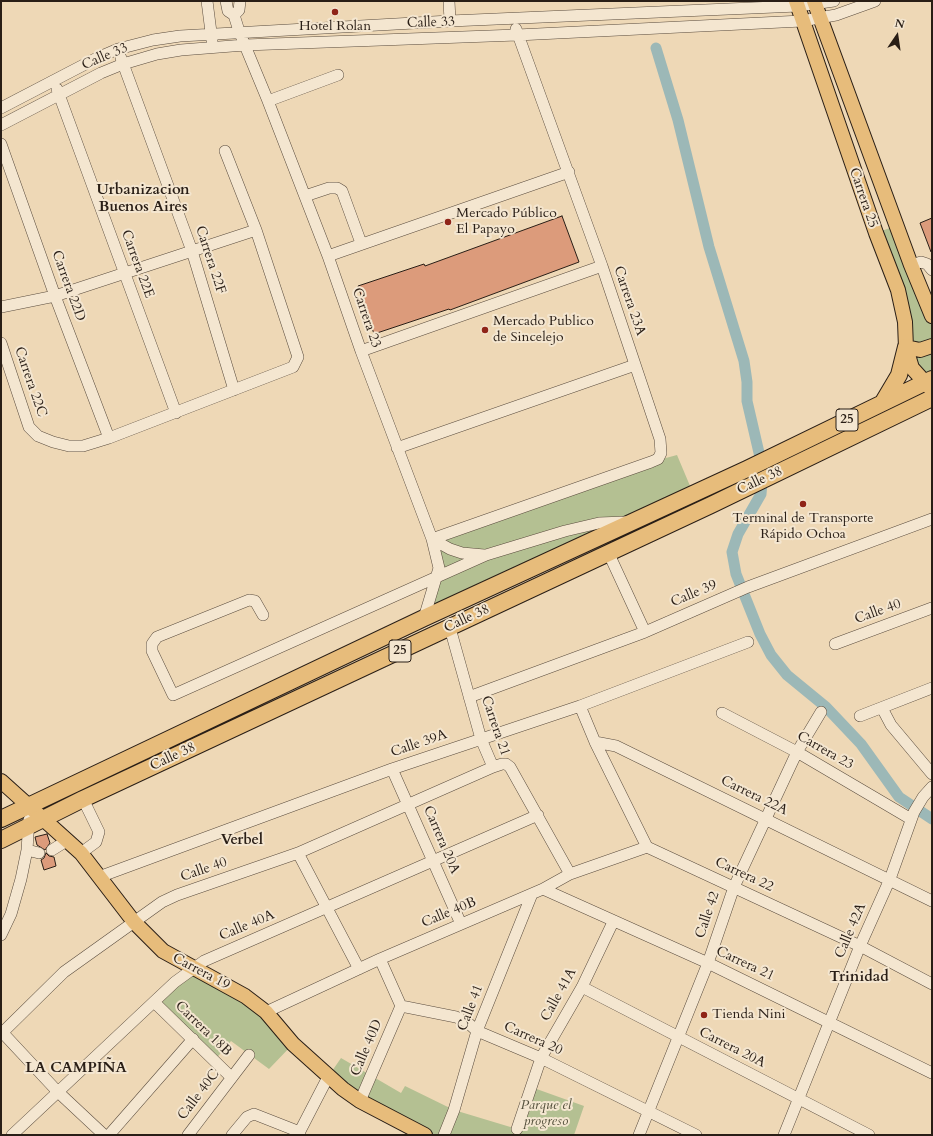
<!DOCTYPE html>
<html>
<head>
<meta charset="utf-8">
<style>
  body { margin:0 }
  #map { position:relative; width:933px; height:1136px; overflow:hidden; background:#eed8b6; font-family:Cardo,serif }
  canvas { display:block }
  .frame { position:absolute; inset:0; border:2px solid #291e16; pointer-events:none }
  .north { position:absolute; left:877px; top:16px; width:40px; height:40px; -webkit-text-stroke:3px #f4e6d0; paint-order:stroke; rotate:13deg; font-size:11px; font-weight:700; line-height:16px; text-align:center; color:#291e16 }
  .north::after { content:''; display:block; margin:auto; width:14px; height:18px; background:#291e16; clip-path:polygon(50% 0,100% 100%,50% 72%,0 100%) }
</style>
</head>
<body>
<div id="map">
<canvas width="933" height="1136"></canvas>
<div class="frame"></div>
<div class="north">N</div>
</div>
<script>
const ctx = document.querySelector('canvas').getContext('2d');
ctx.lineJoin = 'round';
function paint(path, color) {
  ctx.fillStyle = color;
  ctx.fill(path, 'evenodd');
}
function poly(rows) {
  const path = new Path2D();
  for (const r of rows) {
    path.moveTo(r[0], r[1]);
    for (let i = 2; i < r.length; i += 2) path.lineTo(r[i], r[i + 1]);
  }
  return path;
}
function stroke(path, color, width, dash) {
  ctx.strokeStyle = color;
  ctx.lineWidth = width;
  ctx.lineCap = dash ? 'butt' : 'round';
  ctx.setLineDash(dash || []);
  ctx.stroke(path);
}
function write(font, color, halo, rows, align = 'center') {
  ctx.font = font + ' Cardo,serif';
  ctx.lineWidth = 4;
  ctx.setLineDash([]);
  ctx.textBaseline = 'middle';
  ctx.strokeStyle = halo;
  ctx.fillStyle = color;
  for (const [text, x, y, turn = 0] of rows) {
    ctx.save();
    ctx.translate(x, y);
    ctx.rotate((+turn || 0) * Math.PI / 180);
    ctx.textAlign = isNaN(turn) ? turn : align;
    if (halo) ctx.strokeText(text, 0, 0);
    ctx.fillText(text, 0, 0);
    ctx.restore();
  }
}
paint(poly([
  [898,225,932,316,932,379,920,385,876,233],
  [677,455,693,493,424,618,437,576,432,539,651,462],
  [193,968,231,987,293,1044,269,1069,231,1041,214,1061,154,1002],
  [341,1058,401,1093,405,1086,454,1110,517,1129,531,1087,584,1106,574,1135,425,1135,328,1077]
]), '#b4c092');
stroke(poly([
  [656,48,678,120,709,247,744,361,747,382,747,401,763,470,761,494,738,534,732,552,736,574,760,634,771,655,787,675,826,707,861,744,899,797,932,819]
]), '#9cb8b7', 11);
const building = poly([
  [562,216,579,262,450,310,449,309,374,334,358,286,424,264,425,266,562,216],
  [932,218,932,251,931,252,920,223,932,218],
  [47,834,50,843,45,850,37,845,35,837,47,834],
  [46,853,49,856,54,857,56,866,44,870,41,860,44,858,46,853]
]);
paint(building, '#dc9b7b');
stroke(building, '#291e16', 1);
const minor = poly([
  [207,1,212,40],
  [226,1,228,11,234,15,239,31,268,101,328,256,361,351,432,539,439,568,424,618],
  [449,1,450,21],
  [234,15,239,10,240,1],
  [121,58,192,251,234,390],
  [57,89,176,413],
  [268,101,338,75],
  [1,108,97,58,118,49,153,40,180,36,450,21,798,6,834,1],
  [1,125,101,73,123,64,157,54,181,50,245,45,517,35,802,21,836,15,875,1],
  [1,144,55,296,109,438],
  [305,196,329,188,337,188,342,191,361,243],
  [328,256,569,172],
  [911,265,921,262,927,264,932,270],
  [1,307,55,296,256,230],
  [1,343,29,427,38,436,53,442,69,446,83,446,109,438,293,367,298,357,256,230,225,151],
  [361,351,602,266],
  [397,448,635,365],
  [432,539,651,462,658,459,661,453,660,439,602,266,516,29],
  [432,539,450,549,462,553,484,555],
  [608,552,645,632],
  [263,615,255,601,249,600,157,637,152,644,152,651,173,695,486,555,565,531,599,523,625,522],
  [450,628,481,739,493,767,502,764,506,764,510,767,570,874],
  [835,644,932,608],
  [469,697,645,632,748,587,932,519],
  [580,706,595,742,647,847,860,946,932,984],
  [882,708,891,725,932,774],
  [722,713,797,752,911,819],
  [860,716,932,688],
  [595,742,616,746,932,901],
  [392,769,461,924],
  [27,850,39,853],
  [52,850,68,840],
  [81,853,96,842,99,832,83,799],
  [298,853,359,969],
  [99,877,392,769,580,706,748,642],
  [543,889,708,963,932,1073],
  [1,935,11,914,21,879,27,850,29,820],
  [380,959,401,1006,456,1017,467,1022,477,1031,541,1058,696,1135],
  [582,987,869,1135],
  [154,1002,231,1077],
  [266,1012,380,959,543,889,570,874,647,847],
  [2,1032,57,1091,104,1135],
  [1,1034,64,972,162,902,177,895,298,853,493,767],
  [360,1101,401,1006],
  [517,1129,541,1058,582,987,613,922],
  [12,1135,175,982,204,961,538,815],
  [109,1135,193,1039],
  [188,1135,249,1055],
  [232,1135,247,1117,254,1114,300,1132],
  [298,1135,328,1077],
  [444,1135,454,1110,477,1031,532,894],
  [639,1135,708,963,734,887,797,752,821,712],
  [784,1135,860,946,890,879,914,812,923,797,932,787]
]);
const major = poly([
  [796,1,876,233,898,290,905,322,906,348,912,368,932,390],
  [814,1,911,265,932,316],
  [906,347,920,350,932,346],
  [1,781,81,853,134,922,163,951,245,996,266,1012,293,1044,343,1089,360,1101,425,1135]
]);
const highway = poly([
  [883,402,899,375,906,347],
  [1,819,424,618,747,469,932,379],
  [1,840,83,799,711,505,932,398]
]);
stroke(minor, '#5a4c3e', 12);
stroke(major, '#291e16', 16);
stroke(highway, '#291e16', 18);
stroke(minor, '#f4e6d0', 11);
stroke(major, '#e7bc7b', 14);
stroke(highway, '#e7bc7b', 16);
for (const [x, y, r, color] of [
  [335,12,4,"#8f2418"],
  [448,222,4,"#8f2418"],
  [485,330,4,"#8f2418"],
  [803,504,4,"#8f2418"],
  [704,1015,4,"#8f2418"]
]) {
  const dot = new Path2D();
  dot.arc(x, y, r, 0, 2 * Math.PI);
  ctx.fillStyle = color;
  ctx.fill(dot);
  stroke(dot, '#f4e6d0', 1.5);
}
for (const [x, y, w] of [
  [847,420,22],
  [400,651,22]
]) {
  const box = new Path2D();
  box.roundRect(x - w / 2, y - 11, w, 22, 3);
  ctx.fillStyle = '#f4e6d0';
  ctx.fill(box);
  stroke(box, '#291e16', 1);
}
write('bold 13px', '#291e16', null, [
  ["25",847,420],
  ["25",400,651]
]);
write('14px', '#291e16', '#f4e6d0', [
  ["Calle 33",431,23,-2],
  ["Calle 33",105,57,-23],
  ["Carrera 25",863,198,71],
  ["Carrera 22F",210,260,72],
  ["Carrera 22E",137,264,70],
  ["Carrera 22D",68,286,70],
  ["Carrera 23A",629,301,71],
  ["Carrera 23",366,318,71],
  ["Carrera 22C",30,382,71],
  ["Calle 38",760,481,-25],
  ["Calle 39",694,594,-23],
  ["Calle 40",878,612,-20],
  ["Calle 38",467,619,-25],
  ["Carrera 21",495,726,71],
  ["Calle 39A",419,744,-19],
  ["Carrera 23",825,751,30],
  ["Calle 38",173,757,-25],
  ["Carrera 22A",754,796,26],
  ["Carrera 20A",441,840,67],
  ["Calle 40",204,870,-19],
  ["Carrera 22",744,875,25],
  ["Calle 40B",449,913,-23],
  ["Calle 42",708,915,-71],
  ["Calle 40A",247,926,-23],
  ["Calle 42A",851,931,-67],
  ["Carrera 21",745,964,25],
  ["Carrera 19",201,972,28],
  ["Calle 41A",559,995,-61],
  ["Calle 41",471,1008,-69],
  ["Carrera 18B",203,1029,44],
  ["Carrera 20",533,1039,24],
  ["Calle 40D",367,1048,-67],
  ["Carrera 20A",732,1048,27],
  ["Calle 40C",199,1095,-53]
]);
write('14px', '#291e16', '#f4e6d0', [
  ["Hotel Rolan",335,27,"center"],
  ["Mercado Público",456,214],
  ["El Papayo",456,230],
  ["Mercado Publico",493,322],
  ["de Sincelejo",493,338],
  ["Terminal de Transporte",803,519,"center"],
  ["Rápido Ochoa",803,535,"center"],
  ["Tienda Nini",712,1015]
], 'left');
write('italic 14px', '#534f3b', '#f4e6d0', [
  ["Parque el",546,1106],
  ["progreso",546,1122]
]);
write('bold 15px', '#291e16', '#f4e6d0', [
  ["Urbanizacion",143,191],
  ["Buenos Aires",143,208],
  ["Verbel",242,841],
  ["Trinidad",859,978],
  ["LA CAMPIÑA",76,1069]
]);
</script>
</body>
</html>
